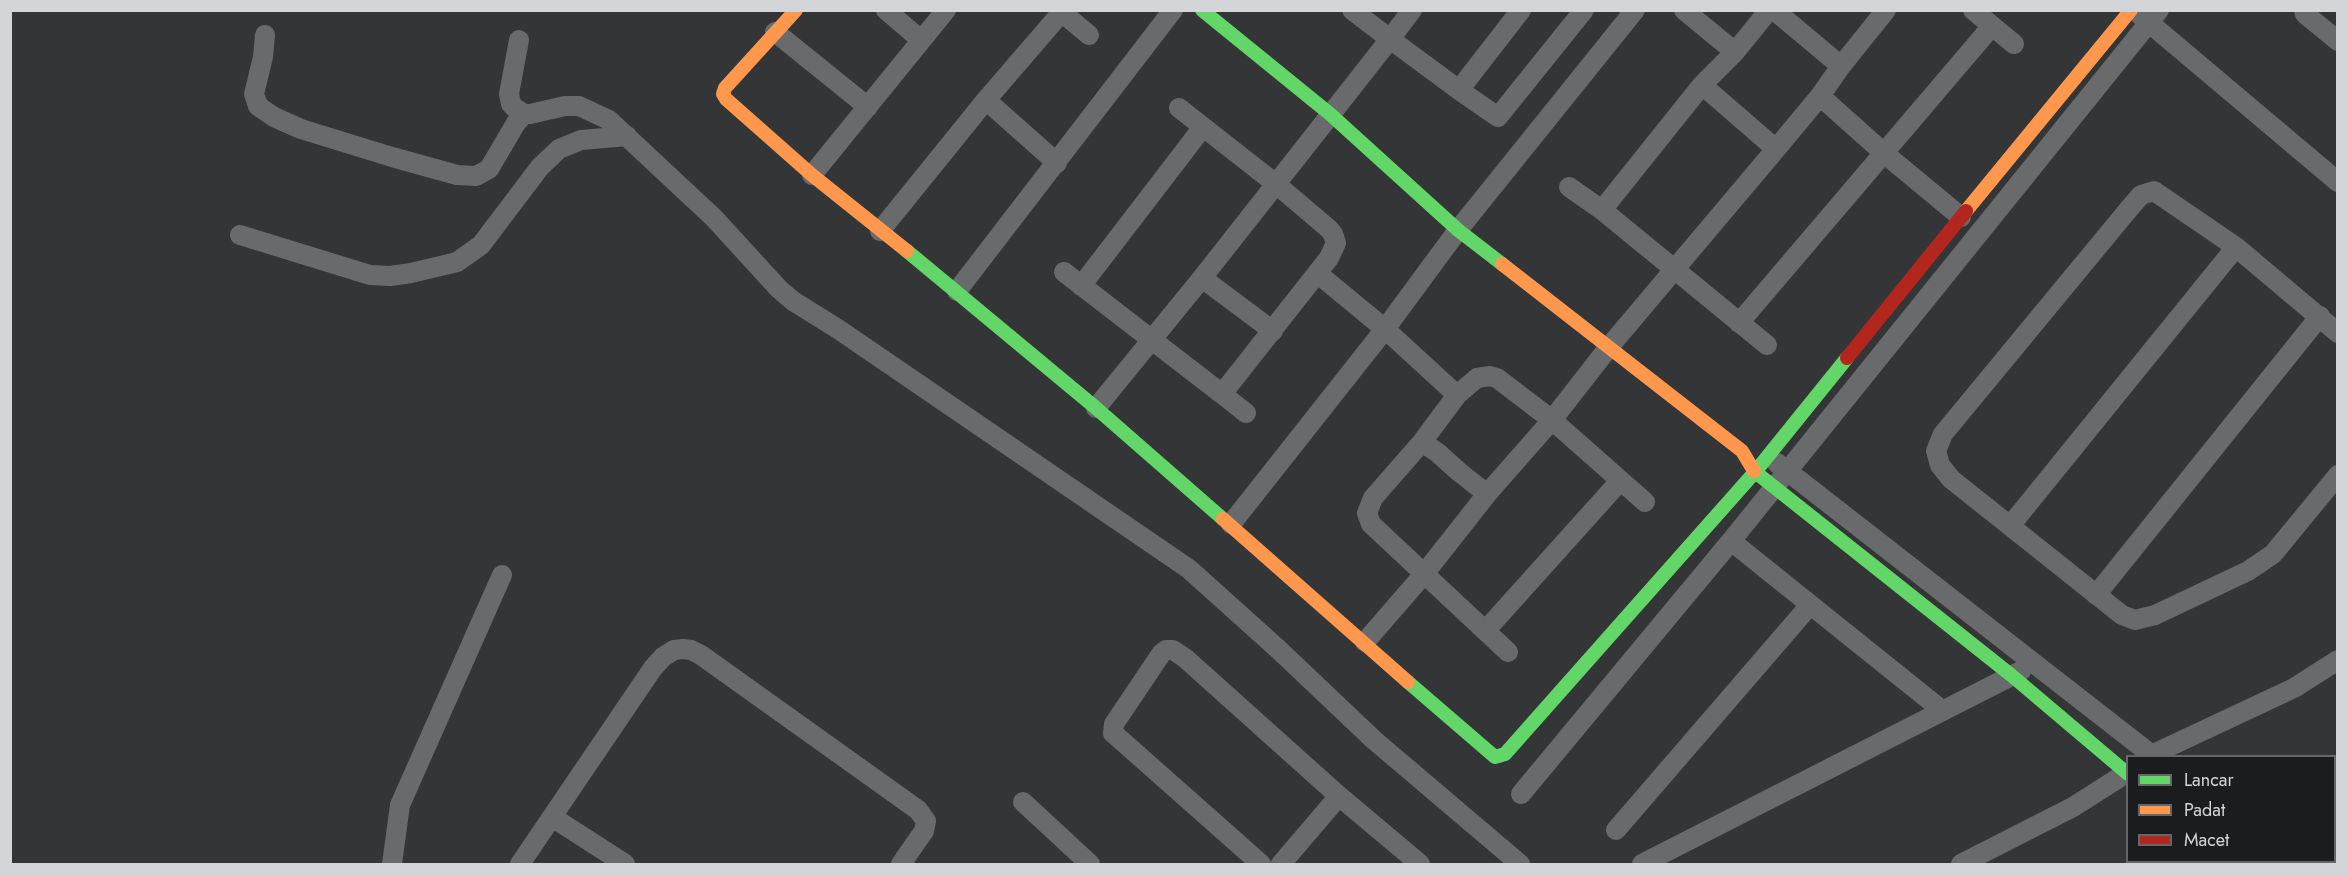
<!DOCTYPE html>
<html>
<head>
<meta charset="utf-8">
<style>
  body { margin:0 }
  #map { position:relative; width:2348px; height:875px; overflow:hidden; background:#333537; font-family:Jost,sans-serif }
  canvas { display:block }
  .frame { position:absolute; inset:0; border:12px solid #d4d5d8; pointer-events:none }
  .legend { position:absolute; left:2126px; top:755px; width:210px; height:108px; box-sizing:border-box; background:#1b1c1e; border:2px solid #656668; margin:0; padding:8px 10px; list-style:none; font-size:18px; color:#d4d5d8 }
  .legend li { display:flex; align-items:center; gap:12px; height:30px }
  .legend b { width:30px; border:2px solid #656668 }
</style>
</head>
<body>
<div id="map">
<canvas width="2348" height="875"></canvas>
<div class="frame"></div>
<ul class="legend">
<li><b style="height:8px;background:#63d668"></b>Lancar</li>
<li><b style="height:8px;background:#ff974d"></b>Padat</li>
<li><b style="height:8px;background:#b3261e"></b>Macet</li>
</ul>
</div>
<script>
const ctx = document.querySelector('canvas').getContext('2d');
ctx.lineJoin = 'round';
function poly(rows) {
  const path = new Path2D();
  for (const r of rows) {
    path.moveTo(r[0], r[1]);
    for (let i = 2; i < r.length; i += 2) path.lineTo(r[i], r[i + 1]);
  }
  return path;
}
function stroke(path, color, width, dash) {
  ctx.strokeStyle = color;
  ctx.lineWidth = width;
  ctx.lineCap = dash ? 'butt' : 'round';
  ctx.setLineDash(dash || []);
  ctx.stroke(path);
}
stroke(poly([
  [886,10,921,40],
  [1059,10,1089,35],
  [1412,10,1390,39,1459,90,1521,10],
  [1684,10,1735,52,1769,10],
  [1774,10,1841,66,1820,96,1885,154,1961,217],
  [1973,10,2014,44],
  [2304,10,2305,14,2338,41],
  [2140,15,2338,182],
  [775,32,868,107],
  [265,35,263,57,254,94,258,106,274,117,301,129,392,157,457,175,476,176,489,169,516,123,524,114],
  [519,40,509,94,511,104,515,108,524,114,530,114,565,106,579,106,609,120,714,218,779,289,793,301,838,329,1189,569,1278,649,1374,740,1520,864],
  [1735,52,1702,85,1776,149,1820,96],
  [1841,66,1886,10],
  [1702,85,1602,210,1767,345],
  [1459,90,1498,117,1584,10],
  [986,100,1057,163],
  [812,175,946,10],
  [1569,187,1602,210],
  [880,231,986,100,1061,13],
  [240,235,370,275,390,276,411,273,457,262,481,245,540,167,559,149,581,140,627,136],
  [1064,272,1222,394,1329,258,1336,243,1333,234,1329,229,1276,184,1179,108],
  [1317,273,1385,329,1457,395,1477,378,1490,376,1497,378,1552,420,1645,502],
  [1202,278,1273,331],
  [1081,286,1203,127],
  [957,291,1173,10],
  [1739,323,1992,26],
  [2338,333,2236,247,2154,191,2141,195,2128,210,1943,434,1936,451,1940,465,1951,479,2122,615,2135,620,2155,615,2248,571,2273,554,2338,475],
  [1222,394,1246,413],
  [1457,395,1422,442,1373,498,1367,513,1371,524,1508,652],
  [1096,408,1202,278,1390,39,1352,10],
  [1422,442,1438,453,1458,471,1487,494],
  [1777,463,2153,756],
  [1231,524,1385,329,1458,230,1635,10],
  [2010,526,2236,247],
  [1731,541,2159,10],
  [2096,595,2320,316],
  [1486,630,1620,481],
  [1365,642,1424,574,1487,494,1552,420,1609,347,1776,149],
  [2149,756,2294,688,2338,660],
  [1521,794,1731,541,1943,711],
  [1023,802,1090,864],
  [552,817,625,864],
  [1616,830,1810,605],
  [2193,862,2195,864],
  [392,864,400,805,502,575],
  [520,864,653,668,663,657,674,650,683,649,691,650,701,655,918,810,926,821,924,831,901,864],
  [1261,864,1113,733,1114,724,1161,654,1166,650,1173,650,1185,658,1339,796,1420,864],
  [1281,864,1339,796],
  [1642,864,2021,671],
  [1961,864,2073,807,2128,772]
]), '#696a6b', 20);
stroke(poly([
  [1202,10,1330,114,1458,230,1502,264],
  [907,251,1096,408,1223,519],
  [1754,471,2011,675,2128,774],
  [1408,682,1495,757,1505,754,1755,472,1847,358],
  [2334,829,2338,828],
  [2254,864,2261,862]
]), '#63d668', 14);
stroke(poly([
  [796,10,725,88,723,94,726,99,812,175,907,251],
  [1966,211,2131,10],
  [1502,264,1742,451,1754,471],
  [1223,519,1408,682]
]), '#ff974d', 14);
stroke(poly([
  [1847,358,1966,211]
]), '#b3261e', 14);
</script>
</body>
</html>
